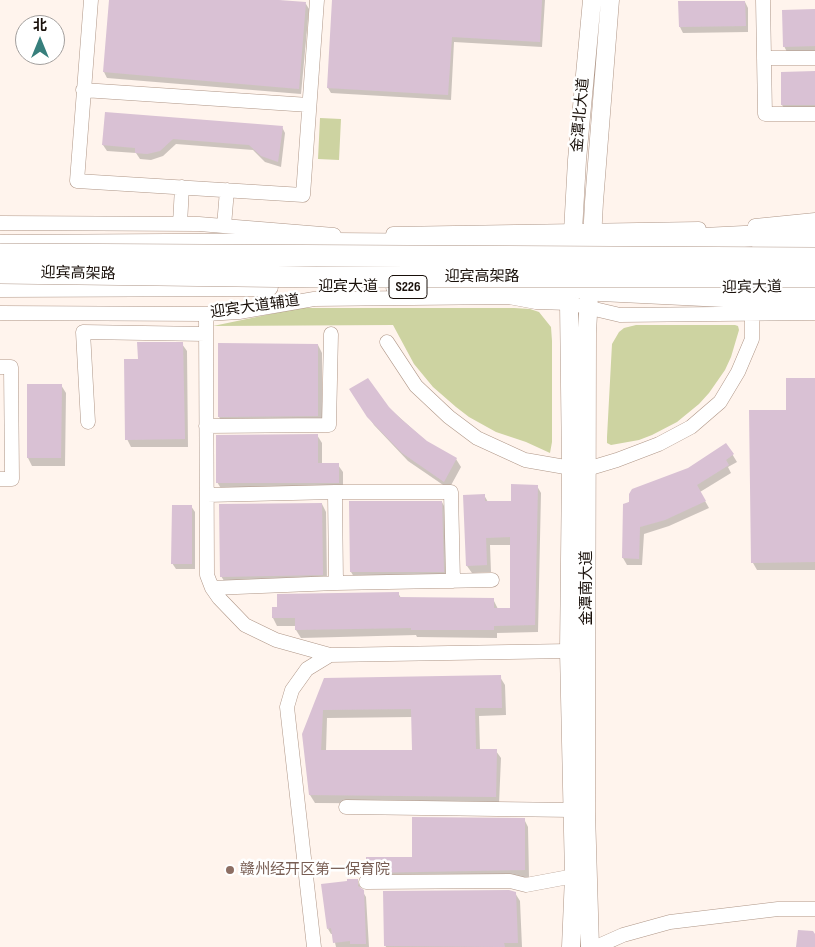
<!DOCTYPE html>
<html>
<head>
<meta charset="utf-8">
<style>
  body { margin:0 }
  #map { position:relative; width:815px; height:947px; overflow:hidden; background:#fff4ed; font-family:"Sofia Sans Condensed","Noto Sans SC",sans-serif }
  canvas { display:block }
  .north { position:absolute; left:15px; top:15px; width:50px; height:50px; box-sizing:border-box; background:#fff; border:1px solid #a39f9d; border-radius:50%; rotate:0deg; font-size:14px; font-weight:700; line-height:20px; text-align:center; color:#19100a }
  .north::after { content:''; display:block; margin:auto; width:18px; height:22px; background:#377f7c; clip-path:polygon(50% 0,100% 100%,50% 72%,0 100%) }
</style>
</head>
<body>
<div id="map">
<canvas width="815" height="947"></canvas>
<div class="north">北</div>
</div>
<script>
const ctx = document.querySelector('canvas').getContext('2d');
ctx.lineJoin = 'round';
function paint(path, color) {
  ctx.fillStyle = color;
  ctx.fill(path, 'evenodd');
}
function poly(rows) {
  const path = new Path2D();
  for (const r of rows) {
    path.moveTo(r[0], r[1]);
    for (let i = 2; i < r.length; i += 2) path.lineTo(r[i], r[i + 1]);
  }
  return path;
}
function stroke(path, color, width, dash) {
  ctx.strokeStyle = color;
  ctx.lineWidth = width;
  ctx.lineCap = dash ? 'butt' : 'round';
  ctx.setLineDash(dash || []);
  ctx.stroke(path);
}
function write(font, color, halo, rows, align = 'center') {
  ctx.font = font + ' "Sofia Sans Condensed","Noto Sans SC",sans-serif';
  ctx.lineWidth = 5;
  ctx.setLineDash([]);
  ctx.textBaseline = 'middle';
  ctx.strokeStyle = halo;
  ctx.fillStyle = color;
  for (const [text, x, y, turn = 0] of rows) {
    ctx.save();
    ctx.translate(x, y);
    ctx.rotate((+turn || 0) * Math.PI / 180);
    ctx.textAlign = isNaN(turn) ? turn : align;
    if (halo) ctx.strokeText(text, 0, 0);
    ctx.fillText(text, 0, 0);
    ctx.restore();
  }
}
paint(poly([
  [320,118,341,119,339,160,318,159],
  [300,308,514,308,530,309,539,312,551,327,552,341,552,442,550,453,526,442,496,432,469,417,456,407,433,387,414,364,393,325,213,326],
  [636,325,735,325,738,326,739,330,731,357,725,370,709,393,699,404,677,422,652,435,639,440,611,445,607,443,607,437,612,344,619,332,624,328]
]), '#cdd3a1');
paint(poly([
  [111,0,275,0,306,4,309,9,301,94,107,78,104,72],
  [333,0,545,0,542,47,454,42,451,100,331,93,328,88],
  [745,2,748,8,748,32,683,33,680,27],
  [815,11,815,52,787,52,784,46],
  [815,73,815,111,786,111,782,105],
  [282,127,285,133,281,167,265,162,253,150,176,144,163,156,151,160,140,159,136,153,107,151,103,145],
  [182,344,187,351,188,447,131,447,127,439,139,360],
  [318,345,322,353,322,424,224,425,219,417],
  [815,379,815,570,757,570,753,563,787,411],
  [61,385,66,393,65,466,32,466,28,458],
  [355,397,388,407,427,442,456,459,461,467,449,489,408,461,374,425],
  [317,435,322,443,322,465,338,465,343,472,343,490,222,490,217,482],
  [726,444,737,462,728,467,731,473,700,492,709,508,669,526,644,534,642,565,627,565,623,558,624,505,688,469],
  [537,486,541,493,538,632,497,633,497,638,417,637,416,635,301,638,296,630,296,626,277,626,273,618,273,609,398,593,401,598,493,599,498,609,511,609,512,545,490,545,491,572,472,573,467,566,484,495,488,502,512,502],
  [442,502,446,510,448,580,356,580,351,572],
  [322,504,326,512,327,582,226,584,221,576],
  [191,506,195,512,195,569,176,569,172,563],
  [500,677,505,685,506,715,479,716,480,751,496,751,501,758,499,804,315,803,310,795,325,679],
  [413,717,414,751,326,751,327,718],
  [524,819,528,827,529,877,371,880,367,872,413,858],
  [357,880,361,889,366,897,369,947,336,947,333,934,331,934,328,929],
  [515,893,520,901,522,947,386,947,385,945]
]), '#0003');
paint(poly([
  [109,0,279,0,306,2,299,89,103,72],
  [332,0,542,0,540,42,452,37,448,95,327,88],
  [678,1,745,1,746,26,679,27],
  [815,9,815,46,783,47,782,10],
  [815,71,815,105,781,105,781,72],
  [105,112,283,126,278,162,261,156,249,145,173,139,160,151,147,154,135,153,135,148,102,145],
  [137,342,183,342,185,439,125,440,124,359,138,359],
  [218,343,318,344,318,416,218,417],
  [368,378,389,407,401,419,427,441,457,458,444,482,402,453,367,417,349,389],
  [786,378,815,378,815,562,751,563,749,410,786,410],
  [27,384,62,384,61,458,27,458],
  [318,434,318,463,339,463,339,483,216,483,216,435],
  [726,443,734,454,726,460,729,465,697,485,706,501,665,520,640,527,639,559,622,558,623,504,629,502,629,494,632,489,688,468],
  [511,484,538,485,535,625,494,626,494,630,411,630,411,628,295,630,295,618,272,618,272,607,277,607,277,594,399,592,399,597,494,598,494,608,510,608,510,537,486,538,487,565,466,566,463,495,485,494,485,501,511,501],
  [349,501,442,501,444,572,350,572],
  [322,503,323,575,220,577,219,504],
  [172,505,192,505,192,564,171,564],
  [501,675,502,708,475,708,476,749,497,749,496,797,309,795,302,734,324,678],
  [411,709,412,750,321,750,323,710],
  [412,817,525,818,525,870,366,873,366,857,412,857],
  [347,879,358,879,358,886,364,890,366,944,350,944,350,941,333,943,331,928,327,929,321,884,347,881],
  [509,890,516,892,518,943,504,943,505,947,384,946,383,891],
  [798,930,813,931,815,934,815,947,796,947]
]), '#d9c1d4');
const minor = poly([
  [91,0,77,181,303,195,317,0],
  [763,0,765,114,815,114],
  [764,58,815,58],
  [83,90,309,105],
  [0,223,199,224,334,235],
  [180,224,182,187],
  [224,226,227,190],
  [755,226,815,220],
  [393,234,699,229],
  [0,313,206,314,239,312,314,299,509,297,536,302,569,303,620,315,815,313],
  [206,314,207,575,212,588,219,598,245,625,276,640,330,655,569,651],
  [387,342,416,386,449,417,477,438,525,460,571,468],
  [0,367,11,367,12,479,0,479],
  [88,422,83,332,205,334],
  [206,426,329,425,331,334],
  [587,469,617,460,659,444,691,427,720,402,738,372,752,339,752,314],
  [335,492,336,583],
  [207,495,335,492,451,492,453,581],
  [212,588,336,583,492,580],
  [346,807,572,810],
  [366,882,510,881,526,885,574,876],
  [314,947,287,707,292,690,307,669,330,655],
  [596,947,623,935,670,922,778,909,815,909]
]);
const major = poly([
  [0,244,335,242,585,244],
  [761,245,815,245],
  [395,287,579,289],
  [0,288,269,287],
  [571,947,574,876,569,651,571,468,569,303,577,160,592,0],
  [590,947,586,812,587,333,594,202,610,0]
]);
const highway = poly([
  [592,244,815,233],
  [590,290,755,298,815,297]
]);
stroke(minor, '#af9687', 15);
stroke(major, '#af9687', 19);
stroke(highway, '#af9687', 22);
stroke(minor, '#fff', 14);
stroke(major, '#fff', 18);
stroke(highway, '#fff', 21);
const highwayBridge = poly([
  [0,254,815,258],
  [0,273,316,277,815,277]
]);
stroke(highwayBridge, '#af9687', 22, []);
stroke(highwayBridge, '#fff', 21);
for (const [x, y, r, color] of [
  [230,870,5,"#8d6e63"]
]) {
  const dot = new Path2D();
  dot.arc(x, y, r, 0, 2 * Math.PI);
  ctx.fillStyle = color;
  ctx.fill(dot);
  stroke(dot, '#fff', 2);
}
for (const [x, y, w] of [
  [408,287,38]
]) {
  const box = new Path2D();
  box.roundRect(x - w / 2, y - 11.5, w, 23, 4);
  ctx.fillStyle = '#fff';
  ctx.fill(box);
  stroke(box, '#19100a', 1);
}
write('bold 14px', '#19100a', null, [
  ["S226",408,287]
]);
write('15px', '#19100a', '#fff', [
  ["金潭北大道",581,115,-85],
  ["迎宾高架路",78,274,1],
  ["迎宾高架路",482,277],
  ["迎宾大道",348,287],
  ["迎宾大道",752,288,-1],
  ["迎宾大道辅道",255,307,-8],
  ["金潭南大道",587,588,-90]
]);
write('15px', '#785e54', '#fff', [
  ["赣州经开区第一保育院",240,870]
], 'left');
</script>
</body>
</html>
